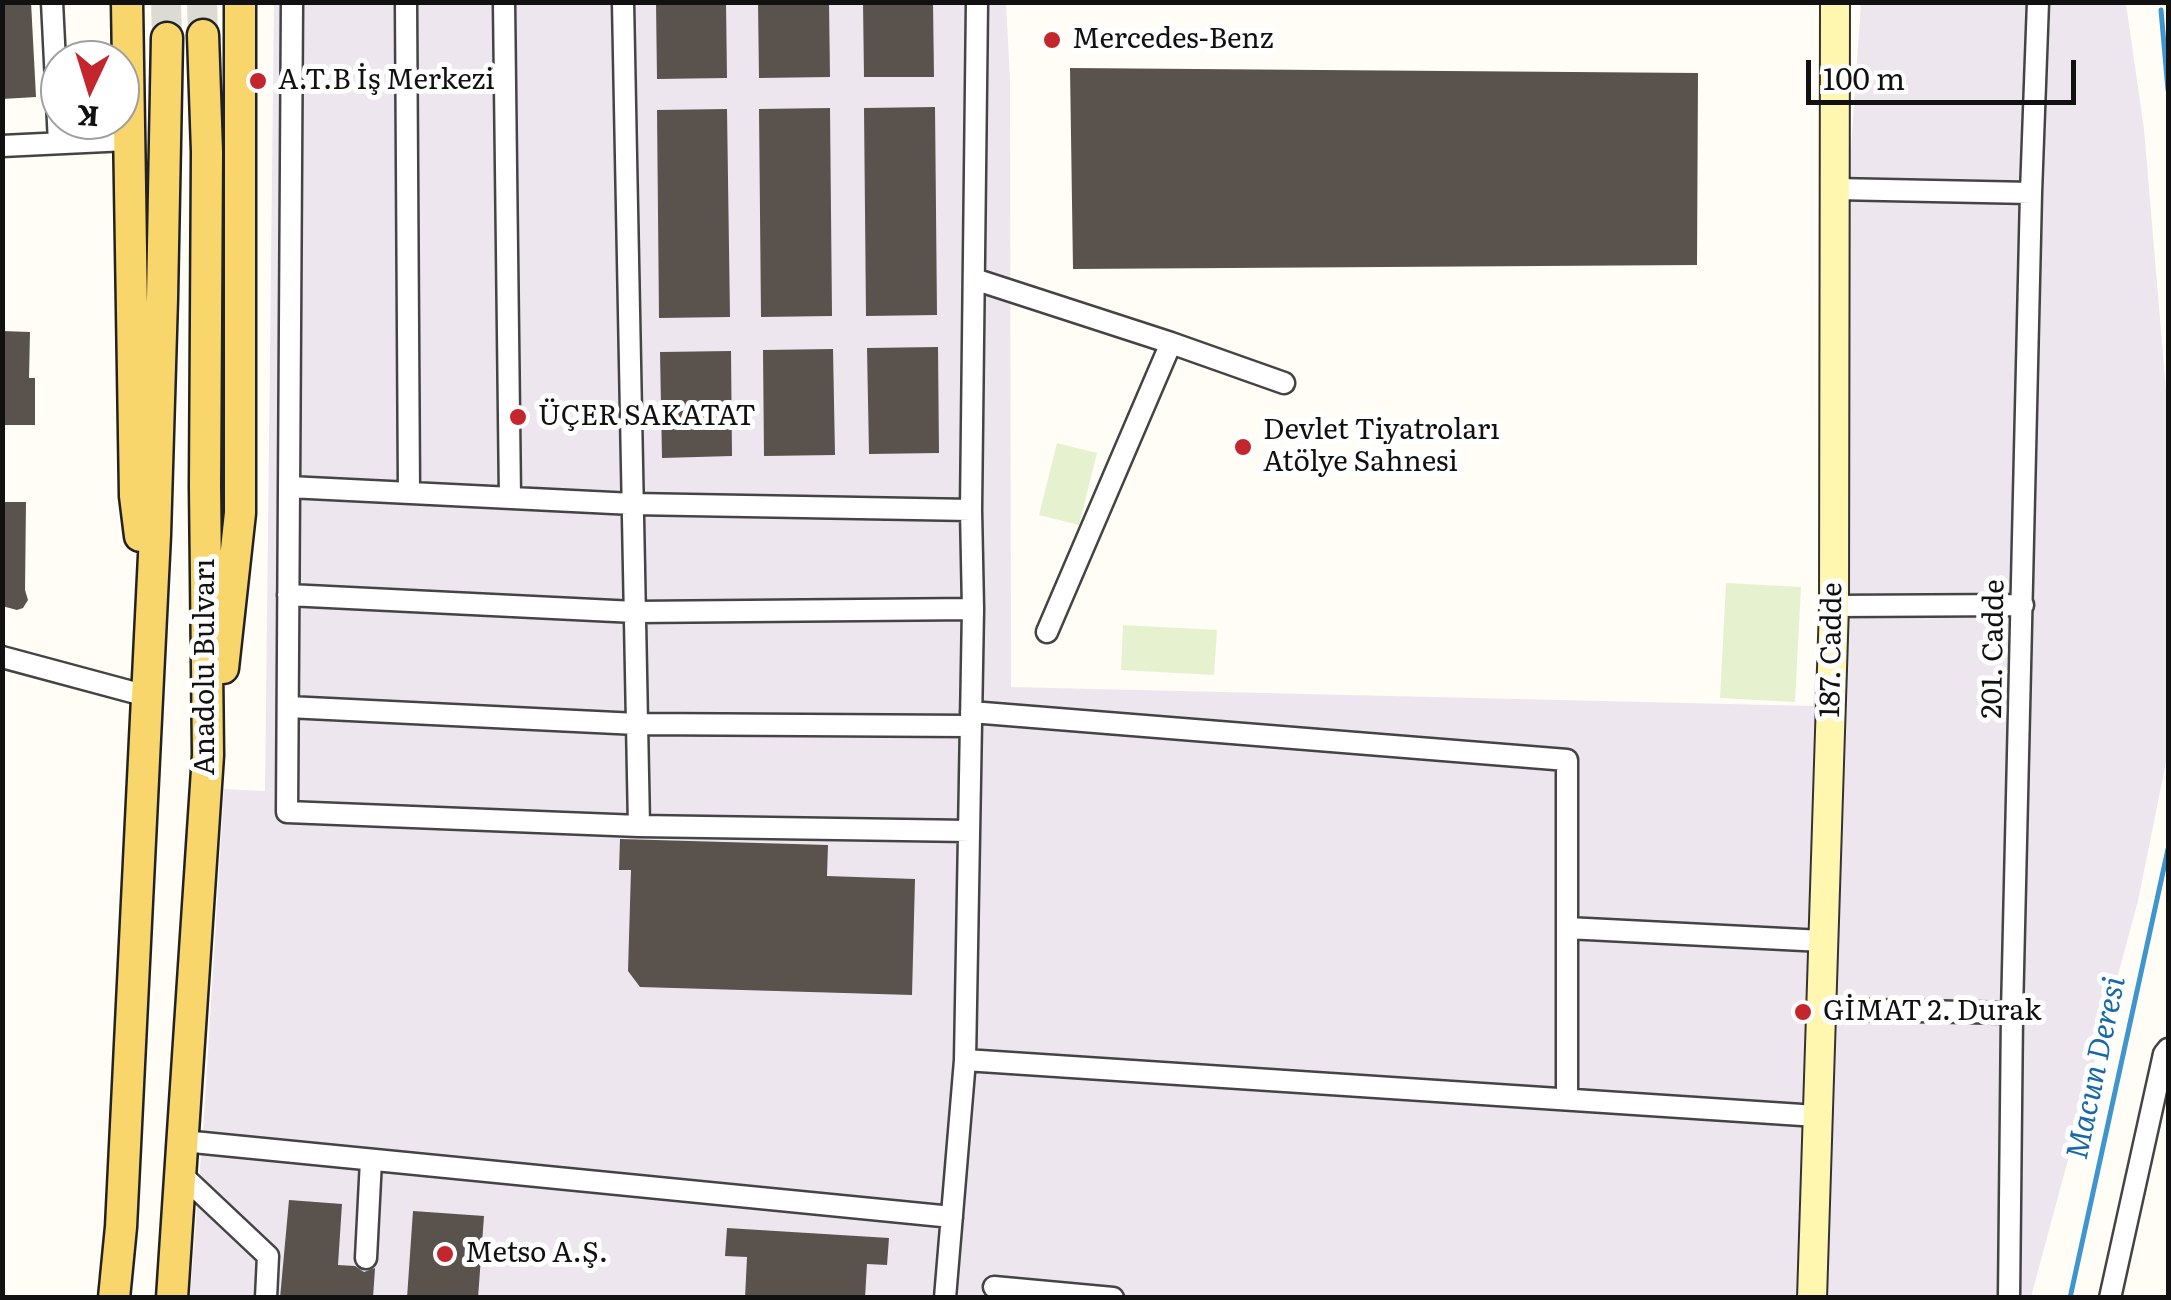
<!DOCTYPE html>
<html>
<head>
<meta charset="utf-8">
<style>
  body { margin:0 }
  #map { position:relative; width:2171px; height:1300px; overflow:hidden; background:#fffdf5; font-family:Literata,serif }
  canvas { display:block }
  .frame { position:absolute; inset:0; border:5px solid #111; pointer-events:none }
  .north { position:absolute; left:40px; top:40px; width:100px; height:100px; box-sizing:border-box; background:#fff; border:2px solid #a0a0a0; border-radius:50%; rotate:184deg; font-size:28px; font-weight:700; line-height:40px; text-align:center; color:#111 }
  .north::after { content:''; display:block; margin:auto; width:35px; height:45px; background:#c4262e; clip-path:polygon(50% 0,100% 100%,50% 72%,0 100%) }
  .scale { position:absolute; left:1806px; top:60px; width:270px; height:45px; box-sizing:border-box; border:5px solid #111; border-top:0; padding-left:12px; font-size:30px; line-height:35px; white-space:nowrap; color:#111; -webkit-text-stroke:8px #fff; paint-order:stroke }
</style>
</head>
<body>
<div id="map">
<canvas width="2171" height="1300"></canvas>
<div class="frame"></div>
<div class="north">K</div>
<div class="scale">100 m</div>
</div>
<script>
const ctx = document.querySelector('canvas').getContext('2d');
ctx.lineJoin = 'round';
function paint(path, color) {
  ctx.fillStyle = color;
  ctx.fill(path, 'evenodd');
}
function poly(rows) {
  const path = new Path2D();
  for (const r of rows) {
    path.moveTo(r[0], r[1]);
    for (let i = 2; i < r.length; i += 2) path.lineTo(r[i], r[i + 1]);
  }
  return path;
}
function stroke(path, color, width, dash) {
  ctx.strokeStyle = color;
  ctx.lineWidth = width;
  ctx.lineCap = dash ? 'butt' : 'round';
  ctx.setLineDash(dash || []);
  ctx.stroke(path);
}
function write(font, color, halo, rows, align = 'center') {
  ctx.font = font + ' Literata,serif';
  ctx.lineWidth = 10;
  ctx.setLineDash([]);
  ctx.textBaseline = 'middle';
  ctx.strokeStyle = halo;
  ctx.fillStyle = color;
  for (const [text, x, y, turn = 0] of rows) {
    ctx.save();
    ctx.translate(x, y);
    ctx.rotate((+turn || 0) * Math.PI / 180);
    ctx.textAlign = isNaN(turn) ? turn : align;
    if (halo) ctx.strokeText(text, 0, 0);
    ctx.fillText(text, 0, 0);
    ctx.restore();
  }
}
paint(poly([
  [2117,2,2126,4,2144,129,2168,414,2168,752,2138,901,2031,1297,190,1298,204,1117,224,789,265,791,274,3,1006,3,1010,80,1011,687,1813,706,1861,3]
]), '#eee6ef');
paint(poly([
  [1057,443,1097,453,1079,525,1039,515],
  [1726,583,1801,587,1795,702,1720,698],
  [1123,625,1217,630,1214,675,1121,670]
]), '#e6f2cf');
stroke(poly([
  [2161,10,2168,90],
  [2070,1298,2168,849]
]), '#3f96cf', 5);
paint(poly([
  [2,2,31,2,36,97,2,99],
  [656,2,726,2,727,78,657,79],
  [758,2,829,2,830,77,759,78],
  [863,2,933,2,934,77,864,77],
  [1070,68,1698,73,1697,265,1073,269],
  [935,107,937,315,866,316,864,108],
  [830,108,832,316,761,317,759,109],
  [727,109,730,317,659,318,657,110],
  [2,331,30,332,29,378,35,378,35,425,2,425],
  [938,347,939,453,869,454,867,348],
  [833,349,835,455,764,456,763,350],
  [731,351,732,456,662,458,660,352],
  [2,502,26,502,25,590,28,600,23,608,17,610,2,606],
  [620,839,828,845,827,876,915,879,912,995,640,987,628,971,631,870,619,870],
  [289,1200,342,1204,338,1265,355,1266,364,1272,375,1268,373,1298,280,1298],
  [413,1211,484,1216,478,1298,407,1298],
  [727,1228,889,1238,887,1265,867,1264,865,1298,745,1298,747,1257,725,1256]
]), '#5a524d');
stroke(poly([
  [166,2,167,38],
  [202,2,203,35]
]), '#dbdad3', 30, [30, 15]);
const minor = poly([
  [52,2,59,143],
  [292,2,287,812,639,826,969,831],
  [406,2,409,493],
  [504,2,510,498],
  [623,2,639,826],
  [2,146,127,140],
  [1835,189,2031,193],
  [974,279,1171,343,1284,383],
  [289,487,633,504,971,510],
  [288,595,635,612,973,609],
  [1834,606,2023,605],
  [1047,632,1171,343],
  [2,657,147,696],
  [288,707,637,724,971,726],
  [971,712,1567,760,1567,1099],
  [1567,928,1823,941],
  [1821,1009,2012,1013],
  [965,1060,1817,1116],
  [183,1141,952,1217],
  [181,1174,268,1256,266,1298],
  [366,1258,371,1160],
  [994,1287,1113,1298],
  [945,1298,965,1060,973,609,971,510,977,2],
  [2009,1298,2012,1013,2031,193,2038,2],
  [2110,1298,2164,1054,2168,1049]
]);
const secondary = poly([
  [1812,1298,1834,606,1835,2]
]);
const primary = poly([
  [127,2,135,496,140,536],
  [223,668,240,513,240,2],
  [114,1298,121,1227,155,535,162,298,167,38],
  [172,1298,208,755,205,486,207,152,203,35]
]);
stroke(minor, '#444', 25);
stroke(secondary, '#333', 32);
stroke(primary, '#222', 35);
stroke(minor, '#fff', 20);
stroke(secondary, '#fff6b0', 28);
stroke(primary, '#f9d66b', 30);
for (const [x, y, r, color] of [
  [1052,40,10,"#c4262e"],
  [258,81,10,"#c4262e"],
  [518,417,10,"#c4262e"],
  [1243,447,10,"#c4262e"],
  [1803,1012,10,"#c4262e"],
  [445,1254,10,"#c4262e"]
]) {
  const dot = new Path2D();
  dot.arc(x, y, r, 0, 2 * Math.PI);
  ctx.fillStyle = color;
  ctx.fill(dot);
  stroke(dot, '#fff', 4);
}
write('28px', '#111', '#fff', [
  ["Mercedes-Benz",1072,40],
  ["A.T.B İş Merkezi",278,81],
  ["ÜÇER SAKATAT",538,417],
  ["Devlet Tiyatroları",1263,431],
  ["Atölye Sahnesi",1263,463],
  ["GİMAT 2. Durak",1823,1012],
  ["Metso A.Ş.",465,1254]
], 'left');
write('28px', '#111', '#fff', [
  ["201. Cadde",1994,649,-89],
  ["187. Cadde",1832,650,-89],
  ["Anadolu Bulvarı",206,667,-90]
]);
write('italic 30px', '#1768a6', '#fff', [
  ["Macun Deresi",2097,1068,-78]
]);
</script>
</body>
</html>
